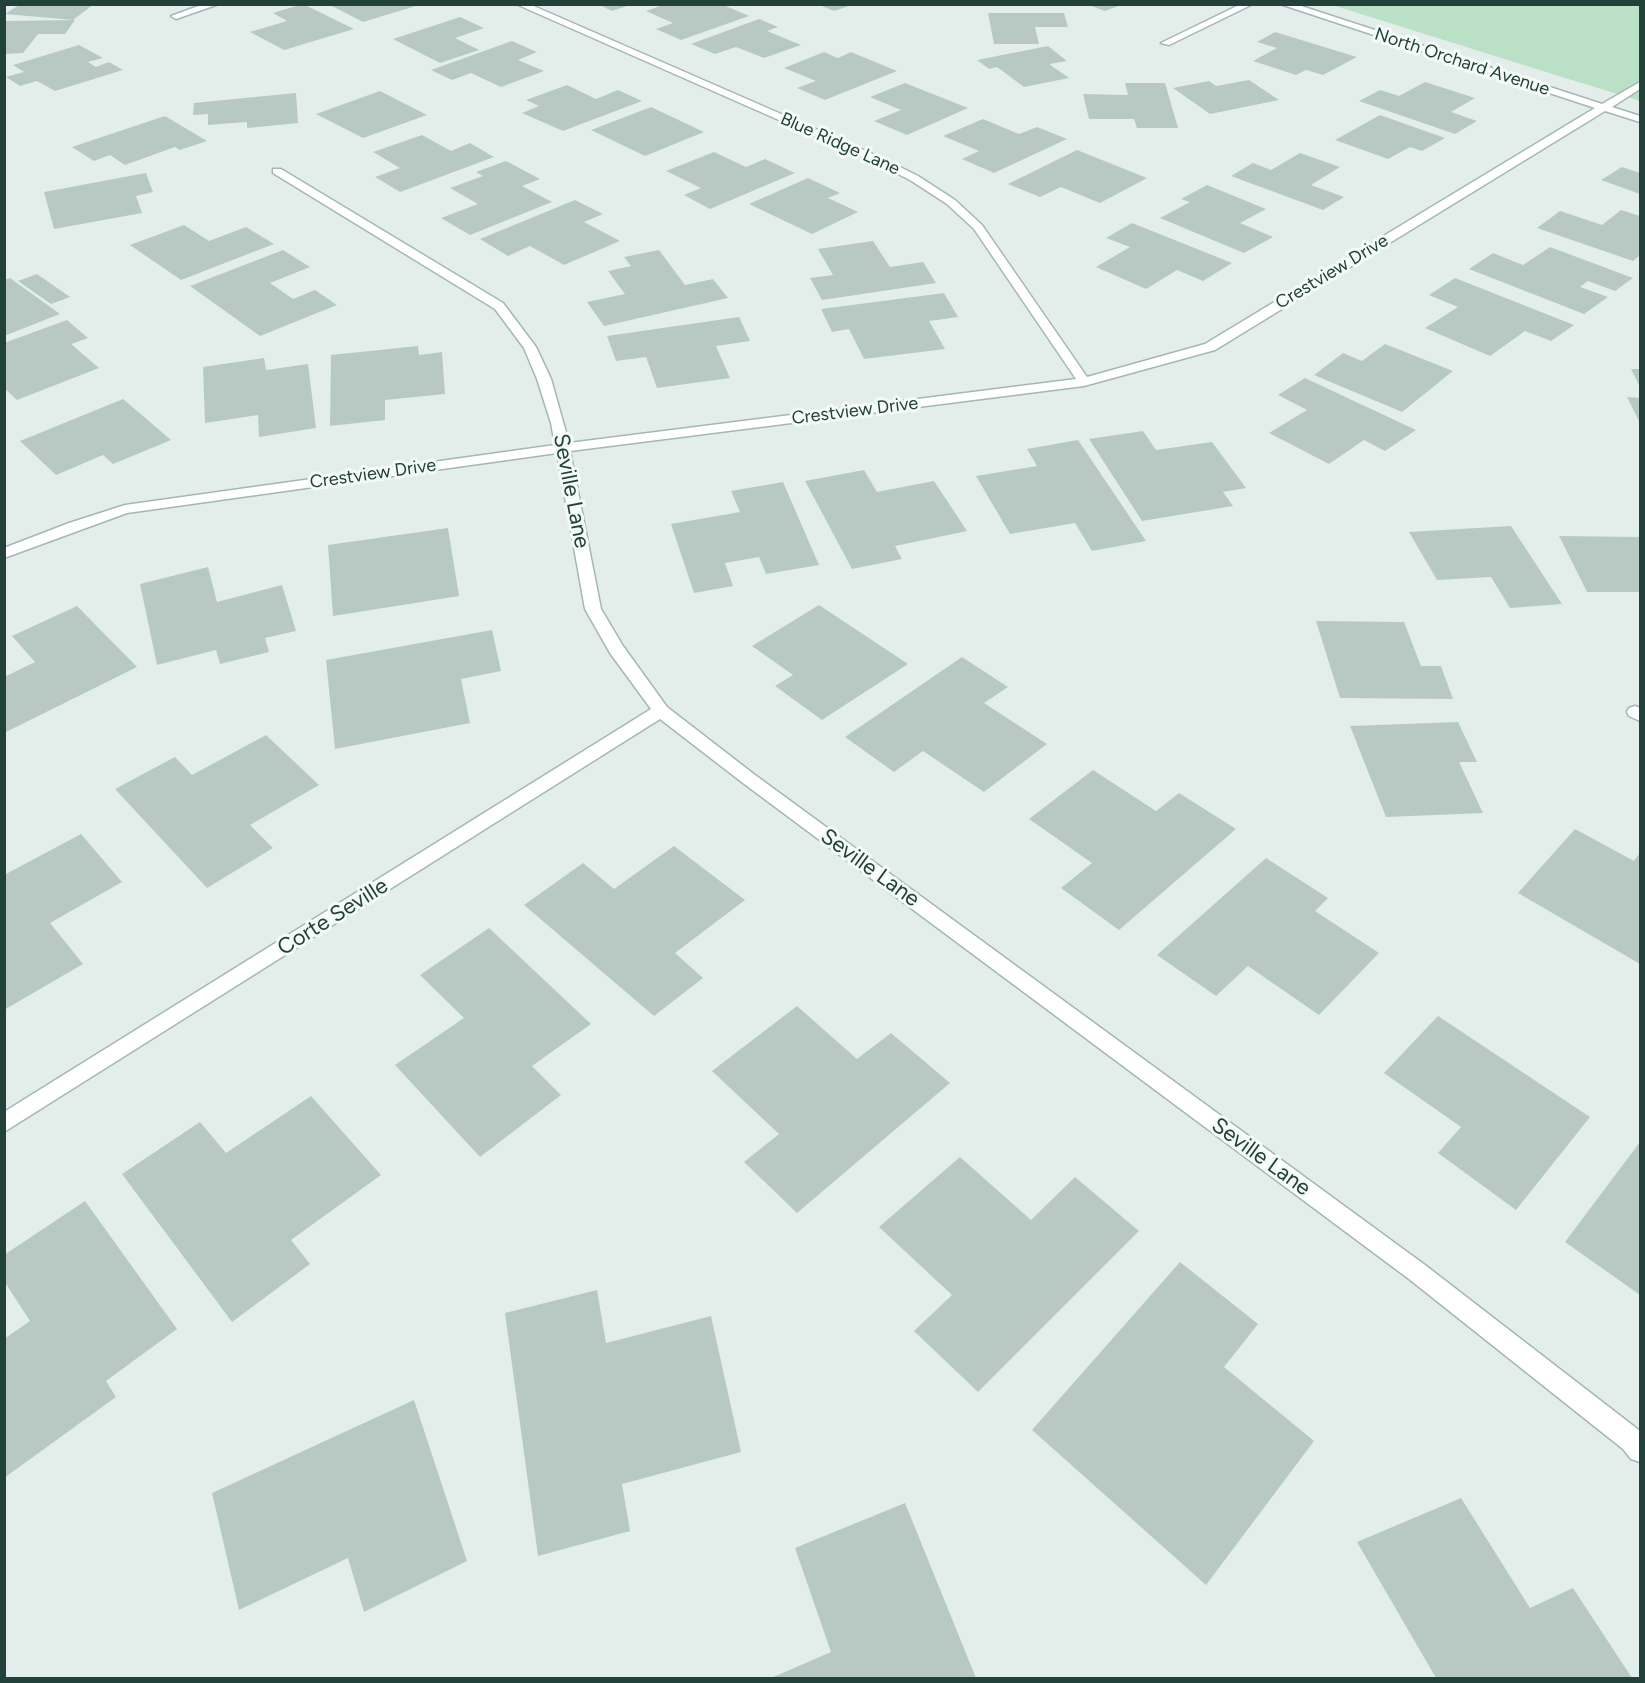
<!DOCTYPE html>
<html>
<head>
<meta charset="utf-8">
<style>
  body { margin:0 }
  #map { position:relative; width:1645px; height:1683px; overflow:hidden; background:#e3eeea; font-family:Figtree,sans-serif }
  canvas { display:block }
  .frame { position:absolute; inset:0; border:6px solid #21413a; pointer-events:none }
</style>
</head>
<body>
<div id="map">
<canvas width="1645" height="1683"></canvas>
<div class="frame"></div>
</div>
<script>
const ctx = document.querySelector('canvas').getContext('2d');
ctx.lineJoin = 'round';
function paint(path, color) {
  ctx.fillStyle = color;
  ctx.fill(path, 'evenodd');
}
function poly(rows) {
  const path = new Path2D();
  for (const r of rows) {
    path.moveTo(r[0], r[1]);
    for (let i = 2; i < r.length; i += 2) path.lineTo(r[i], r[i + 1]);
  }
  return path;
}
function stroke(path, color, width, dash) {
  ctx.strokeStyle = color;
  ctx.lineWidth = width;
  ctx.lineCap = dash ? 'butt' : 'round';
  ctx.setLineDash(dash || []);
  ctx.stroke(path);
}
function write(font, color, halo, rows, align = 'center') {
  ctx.font = font + ' Figtree,sans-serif';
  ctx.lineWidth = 6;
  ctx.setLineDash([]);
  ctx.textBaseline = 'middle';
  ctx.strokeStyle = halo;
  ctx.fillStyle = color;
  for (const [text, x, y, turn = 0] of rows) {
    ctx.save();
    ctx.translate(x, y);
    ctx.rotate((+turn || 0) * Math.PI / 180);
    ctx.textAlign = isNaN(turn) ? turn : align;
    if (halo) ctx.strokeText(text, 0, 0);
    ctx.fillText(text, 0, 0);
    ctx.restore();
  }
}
paint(poly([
  [1332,5,1640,5,1640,101,1562,77]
]), '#bae1c6');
paint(poly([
  [94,4,73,20,5,14,19,5],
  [303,4,354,29,284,50,250,32,287,21,273,13],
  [328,4,419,4,419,5,363,22],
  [598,4,630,4,630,5,612,11],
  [666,4,721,4,749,16,681,40,656,29,673,23,646,11],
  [817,4,852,4,852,5,834,11],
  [1086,4,1121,4,1121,5,1105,11],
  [988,13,1064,13,1068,27,1035,27,1039,44,994,44],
  [460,17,484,28,455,38,479,50,440,63,393,39],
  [759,19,778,27,767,31,801,45,764,58,736,47,715,54,691,44],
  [75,20,65,34,38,34,23,53,4,54,4,21],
  [1275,32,1357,57,1323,75,1306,70,1296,75,1253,61,1277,48,1257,42],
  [512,41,537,52,518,60,544,71,501,87,471,73,452,80,431,70],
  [79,45,103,58,88,62,96,67,109,62,123,70,55,91,37,81,20,86,6,77,24,72,13,65],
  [1048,46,1067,61,1049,64,1069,78,1024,87,997,67,989,69,977,60],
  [824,52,838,58,851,52,897,71,825,100,797,88,816,81,784,68],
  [1249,80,1279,100,1210,114,1173,88,1209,81,1216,86],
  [1425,82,1475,98,1451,112,1477,121,1455,134,1359,101,1380,90,1399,96],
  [905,83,968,108,907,135,874,121,901,110,870,97],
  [1125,83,1165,83,1178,128,1137,128,1134,119,1089,119,1083,94,1128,95],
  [567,85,596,99,618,90,642,101,563,131,522,113,539,106,526,100],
  [380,91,427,115,363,138,316,114],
  [296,93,298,123,247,128,247,122,208,125,208,114,193,115,194,103],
  [651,107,704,132,645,156,591,130],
  [1380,115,1445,138,1422,151,1410,147,1388,159,1335,140],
  [165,116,207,141,180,150,175,147,125,165,110,155,94,161,72,147],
  [983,119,1019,134,1037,127,1067,139,994,173,962,159,979,151,943,136],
  [422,135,451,151,470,143,494,157,400,192,375,177,400,168,373,152],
  [1077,150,1147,178,1100,203,1061,187,1040,197,1008,184],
  [714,152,746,167,765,159,795,173,710,209,684,195,701,188,666,171],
  [1300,153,1340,167,1311,185,1344,197,1323,210,1231,176,1253,163,1271,170],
  [506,161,540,179,522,186,552,202,470,235,441,218,478,204,450,188,483,176,476,172],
  [1622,167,1640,173,1640,194,1601,180],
  [146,173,153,192,136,196,142,213,54,229,44,192],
  [808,178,840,193,828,198,858,212,812,234,749,204],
  [1207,185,1266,209,1240,223,1273,237,1244,253,1160,218,1190,202,1181,199],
  [575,200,603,214,584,222,620,241,564,265,530,246,508,256,480,239],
  [1621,210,1640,216,1640,255,1633,261,1537,228,1560,211,1602,225],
  [1132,223,1232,263,1203,281,1177,270,1146,289,1096,267,1130,247,1106,238],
  [184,225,209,241,246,227,274,244,181,280,130,245],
  [873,241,890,267,923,262,936,283,822,300,810,278,833,275,818,249],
  [1550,247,1633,278,1615,291,1588,281,1580,287,1608,297,1584,314,1469,269,1493,253,1523,265],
  [283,250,310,267,270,283,293,299,315,290,337,305,260,336,190,286],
  [659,250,685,285,713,279,728,298,604,326,587,302,625,294,608,271,631,266,624,257],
  [37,274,70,297,51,304,18,281],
  [10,278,60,314,4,336,4,280],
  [1455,278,1574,325,1551,341,1525,331,1490,356,1425,328,1458,307,1429,295],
  [944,293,958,317,929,321,945,349,864,359,849,329,832,332,821,309],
  [739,317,750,341,716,346,730,378,657,388,646,357,616,361,607,336],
  [67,320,88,338,71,344,99,368,17,400,4,388,4,343],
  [1385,344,1453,371,1402,412,1314,375,1343,353,1362,361],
  [418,346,419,355,442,352,445,394,385,400,385,420,330,426,331,355],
  [264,358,266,370,308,364,316,428,259,437,258,415,205,423,203,367],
  [1631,369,1640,369,1640,387],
  [1305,378,1416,430,1385,451,1364,440,1329,464,1269,433,1307,410,1278,395],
  [1627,397,1640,398,1640,423],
  [123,399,171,440,113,464,103,455,56,475,20,441],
  [1143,431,1156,450,1212,442,1246,488,1223,492,1233,506,1142,521,1089,439],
  [1078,440,1146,541,1092,551,1075,523,1010,534,976,476,1037,466,1027,449],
  [864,470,877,492,934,481,967,531,895,546,902,559,852,569,805,481],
  [783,482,819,565,766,574,759,557,725,563,733,586,694,593,671,524,740,512,731,491],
  [1511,526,1562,604,1510,608,1491,577,1437,580,1409,532],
  [448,528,459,596,333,616,328,545],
  [1559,536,1640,537,1640,592,1587,592],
  [208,567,217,602,282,585,296,631,265,638,269,652,220,664,216,650,157,665,140,584],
  [819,605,908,664,822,720,775,686,793,675,752,646],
  [77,606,137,667,4,733,4,677,35,662,12,636],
  [1316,621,1404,622,1421,666,1441,666,1453,699,1340,698],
  [492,630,501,671,461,679,470,723,335,749,326,660],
  [962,657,1008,687,984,703,1047,744,984,792,923,751,894,772,845,737],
  [1458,722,1477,762,1459,762,1483,813,1386,817,1350,726],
  [266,735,319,785,250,825,273,848,207,888,115,789,175,757,192,775],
  [1093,770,1156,811,1179,793,1236,829,1119,930,1061,888,1092,863,1029,819],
  [1575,829,1634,861,1640,853,1640,964,1518,893],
  [81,834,122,882,50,923,83,964,4,1010,4,875],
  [674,846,745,900,675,953,703,978,654,1016,524,905,583,863,614,889],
  [1266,858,1328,898,1315,911,1379,953,1319,1015,1248,966,1216,996,1157,955],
  [489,928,591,1024,532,1066,561,1095,480,1157,395,1065,464,1018,420,975],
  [797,1006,857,1059,891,1033,950,1083,797,1213,744,1162,779,1134,712,1071],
  [1438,1016,1590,1117,1516,1210,1438,1153,1461,1127,1384,1073],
  [311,1096,381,1175,291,1240,310,1264,232,1322,122,1174,200,1122,226,1153],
  [1640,1142,1640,1295,1565,1242],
  [960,1157,1031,1220,1075,1177,1139,1231,978,1392,914,1331,952,1295,879,1227],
  [85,1201,177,1329,106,1381,116,1397,4,1478,4,1339,30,1321,4,1281,4,1255],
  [1180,1262,1258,1324,1224,1367,1314,1441,1206,1585,1032,1430],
  [597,1290,606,1343,711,1316,741,1452,622,1484,630,1531,538,1556,505,1313],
  [414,1400,467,1561,364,1612,348,1558,239,1610,212,1493],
  [1461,1498,1530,1608,1573,1588,1632,1678,1436,1678,1357,1542],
  [905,1503,976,1678,771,1678,831,1652,795,1548]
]), '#b8c9c3');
const minor = poly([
  [204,4,219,4,176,19,171,16,204,4],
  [516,4,529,4,882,158,918,176,955,200,982,225,1087,377,1205,344,1595,108,1280,4,1295,4,1602,104,1640,82,1640,89,1612,107,1640,116,1640,122,1605,111,1215,350,1084,386,570,451,601,609,623,646,667,707,755,775,1425,1265,1640,1431,1640,1462,1631,1459,1623,1449,1409,1279,743,783,660,719,4,1132,4,1112,651,709,610,653,585,609,557,453,127,513,4,558,4,548,69,523,125,505,555,445,551,423,537,379,524,348,495,309,273,173,273,169,281,169,503,303,536,347,551,379,569,443,1076,379,974,229,947,204,910,180,874,162,516,4],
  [1241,4,1253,4,1169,45,1161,43,1241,4],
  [1635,706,1640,708,1640,721,1629,716,1627,712,1629,708,1635,706]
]);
stroke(minor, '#a5b7b2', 3);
paint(minor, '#fff');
write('18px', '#21413a', '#f4faf7', [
  ["North Orchard Avenue",1462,62,18],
  ["Blue Ridge Lane",840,144,24],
  ["Crestview Drive",1332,272,-31],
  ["Crestview Drive",855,411,-7],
  ["Crestview Drive",373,474,-8]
]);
write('22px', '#21413a', '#f4faf7', [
  ["Seville Lane",571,491,79],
  ["Seville Lane",870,868,36],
  ["Corte Seville",333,917,-32],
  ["Seville Lane",1261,1157,36]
]);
</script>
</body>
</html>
